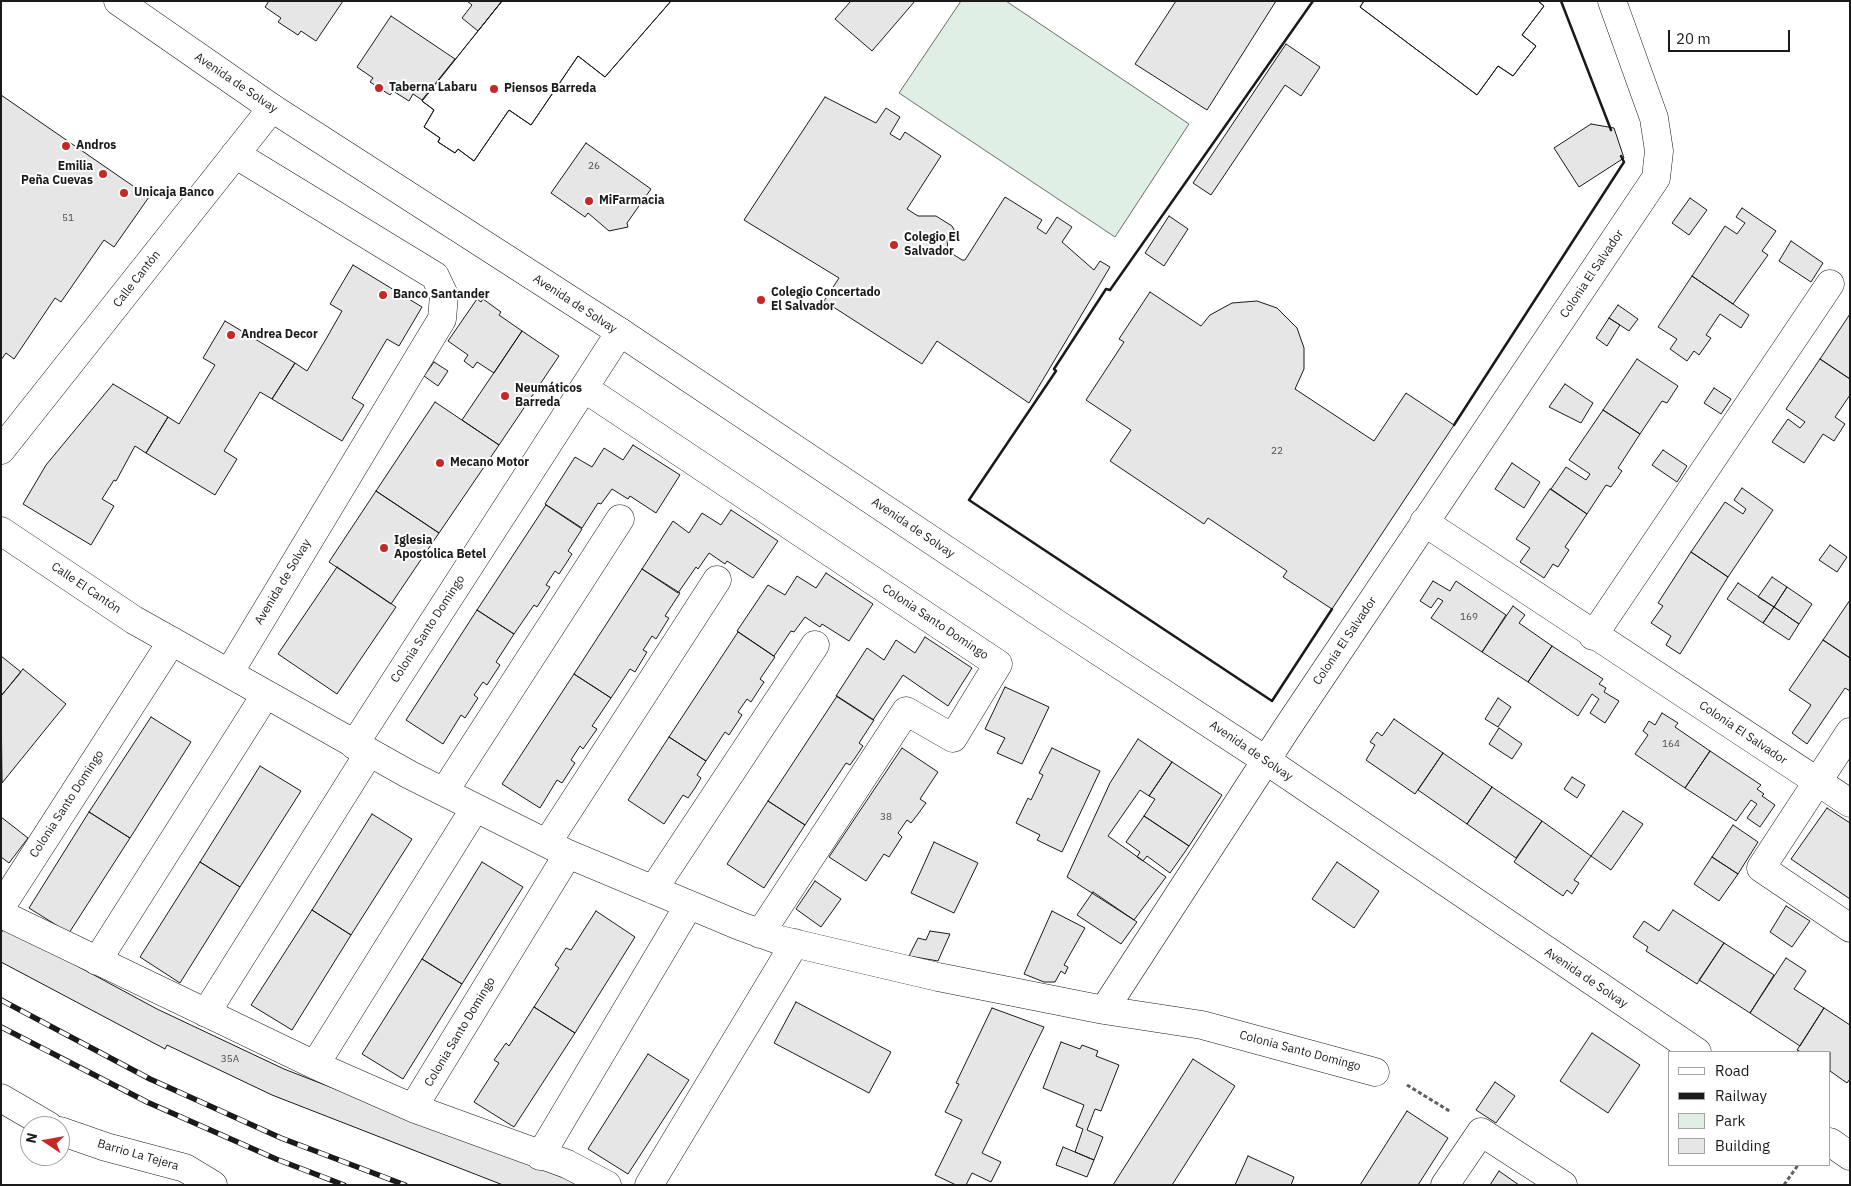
<!DOCTYPE html>
<html>
<head>
<meta charset="utf-8">
<style>
  body { margin:0 }
  #map { position:relative; width:1851px; height:1186px; overflow:hidden; background:#fff; font-family:"IBM Plex Sans",sans-serif }
  canvas { display:block }
  .frame { position:absolute; inset:0; border:2px solid #1a1a1a; pointer-events:none }
  .legend { position:absolute; left:1668px; top:1051px; width:162px; height:115px; box-sizing:border-box; background:#fff; border:1px solid #a3a3a3; margin:0; padding:6px 9px; list-style:none; font-size:15px; color:#1a1a1a }
  .legend li { display:flex; align-items:center; gap:10px; height:25px }
  .legend b { width:25px; border:1px solid #a3a3a3 }
  .north { position:absolute; left:20px; top:1116px; width:50px; height:50px; box-sizing:border-box; background:#fff; border:1px solid #a3a3a3; border-radius:50%; rotate:282deg; font-size:14px; font-weight:700; line-height:20px; text-align:center; color:#1a1a1a }
  .north::after { content:''; display:block; margin:auto; width:18px; height:22px; background:#c62828; clip-path:polygon(50% 0,100% 100%,50% 72%,0 100%) }
  .scale { position:absolute; left:1668px; top:30px; width:122px; height:22px; box-sizing:border-box; border:2px solid #1a1a1a; border-top:0; padding-left:6px; font-size:15px; line-height:18px; white-space:nowrap; color:#1a1a1a; -webkit-text-stroke:4px #fff; paint-order:stroke }
</style>
</head>
<body>
<div id="map">
<canvas width="1851" height="1186"></canvas>
<div class="frame"></div>
<ul class="legend">
<li><b style="height:6px;background:#fff"></b>Road</li>
<li><b style="height:6px;background:#1a1a1a"></b>Railway</li>
<li><b style="height:14px;background:#e0efe3"></b>Park</li>
<li><b style="height:14px;background:#e6e6e6"></b>Building</li>
</ul>
<div class="north">N</div>
<div class="scale">20 m</div>
</div>
<script>
const ctx = document.querySelector('canvas').getContext('2d');
ctx.lineJoin = 'round';
function paint(path, color) {
  ctx.fillStyle = color;
  ctx.fill(path, 'evenodd');
}
function poly(rows) {
  const path = new Path2D();
  for (const r of rows) {
    path.moveTo(r[0], r[1]);
    for (let i = 2; i < r.length; i += 2) path.lineTo(r[i], r[i + 1]);
  }
  return path;
}
function stroke(path, color, width, dash) {
  ctx.strokeStyle = color;
  ctx.lineWidth = width;
  ctx.lineCap = dash ? 'butt' : 'round';
  ctx.setLineDash(dash || []);
  ctx.stroke(path);
}
function write(font, color, halo, rows, align = 'center') {
  ctx.font = font + ' "IBM Plex Sans",sans-serif';
  ctx.lineWidth = 4;
  ctx.setLineDash([]);
  ctx.textBaseline = 'middle';
  ctx.strokeStyle = halo;
  ctx.fillStyle = color;
  for (const [text, x, y, turn = 0] of rows) {
    ctx.save();
    ctx.translate(x, y);
    ctx.rotate((+turn || 0) * Math.PI / 180);
    ctx.textAlign = isNaN(turn) ? turn : align;
    if (halo) ctx.strokeText(text, 0, 0);
    ctx.fillText(text, 0, 0);
    ctx.restore();
  }
}
const green = poly([
  [961,1,1006,1,1189,124,1115,237,899,93,961,1]
]);
paint(green, '#e0efe3');
stroke(green, '#6a6a6a', 1);
const building = poly([
  [269,1,343,1,316,41,301,31,298,35,278,22,281,18,265,7,269,1],
  [467,1,502,1,478,31,462,18,472,5,467,1],
  [502,1,671,1,605,77,578,56,531,125,509,110,474,161,458,149,455,153,438,142,440,138,424,127,434,110,422,101,502,1],
  [502,1,671,1,605,77,578,56,531,125,509,110,474,161,458,149,455,153,438,142,440,138,424,127,434,110,422,101,502,1],
  [851,1,915,1,872,51,835,19,851,1],
  [1176,1,1276,1,1207,110,1135,64,1176,1],
  [1364,1,1538,1,1544,6,1522,35,1536,46,1513,76,1498,66,1477,95,1360,7,1364,1],
  [1364,1,1538,1,1544,6,1522,35,1536,46,1513,76,1498,66,1477,95,1360,7,1364,1],
  [391,16,455,59,422,100,413,94,409,101,393,91,390,95,370,82,373,78,357,67,391,16],
  [1286,44,1320,67,1301,96,1285,85,1211,195,1193,183,1286,44],
  [1,95,149,197,114,247,104,240,61,302,55,298,14,359,6,353,1,360,1,95],
  [825,97,876,123,886,108,900,117,890,134,900,140,905,132,941,156,907,209,918,216,936,216,952,226,958,237,947,240,948,251,962,260,965,260,1005,197,1042,220,1037,228,1046,234,1057,217,1072,227,1062,242,1094,270,1100,261,1110,267,1029,403,937,341,922,364,824,301,839,278,744,220,825,97],
  [1591,124,1614,128,1624,158,1579,187,1554,148,1591,124],
  [586,143,651,189,627,223,628,227,609,231,588,213,585,217,551,193,586,143],
  [1690,198,1707,210,1689,235,1672,223,1690,198],
  [1742,208,1776,231,1762,251,1768,255,1733,304,1692,276,1725,226,1737,234,1745,223,1736,217,1742,208],
  [1169,216,1188,229,1164,266,1145,253,1169,216],
  [1791,241,1823,263,1811,282,1779,261,1791,241],
  [353,265,422,307,399,346,387,339,352,398,364,405,342,441,272,399,295,363,307,371,326,339,342,311,330,304,353,265],
  [1692,276,1749,315,1741,328,1720,314,1706,335,1711,338,1699,355,1694,351,1687,361,1670,349,1677,339,1658,327,1692,276],
  [1150,292,1201,326,1210,315,1232,303,1257,301,1277,308,1297,328,1304,348,1304,369,1295,389,1374,441,1406,393,1454,425,1332,609,1283,577,1287,571,1208,518,1204,524,1110,461,1131,430,1086,400,1124,342,1119,339,1150,292],
  [477,299,481,302,483,299,501,312,499,315,522,331,494,373,477,362,473,368,464,361,468,355,448,341,477,299],
  [1618,305,1638,319,1629,331,1609,318,1618,305],
  [1850,314,1850,379,1820,359,1850,314],
  [1609,318,1620,325,1607,346,1596,338,1609,318],
  [225,321,295,363,272,399,260,392,224,451,237,459,215,495,146,453,168,417,179,424,215,365,203,358,225,321],
  [522,331,559,356,499,445,462,420,522,331],
  [1637,359,1678,386,1667,403,1662,401,1640,434,1603,410,1637,359],
  [1820,359,1850,379,1850,395,1835,417,1845,424,1834,441,1823,434,1804,463,1772,442,1788,419,1800,428,1805,422,1786,409,1820,359],
  [434,362,448,371,438,386,424,376,434,362],
  [113,384,168,417,146,453,135,446,116,481,114,480,102,499,114,506,91,545,23,504,46,465,113,384],
  [1565,384,1593,403,1581,423,1549,407,1565,384],
  [1714,388,1731,399,1721,414,1704,403,1714,388],
  [435,402,499,445,439,533,376,491,435,402],
  [1603,410,1640,434,1618,468,1622,471,1611,487,1606,485,1587,514,1551,489,1566,467,1586,480,1590,474,1569,460,1603,410],
  [633,445,680,475,656,513,630,496,628,499,612,489,601,504,598,503,582,528,545,504,575,457,592,467,604,448,623,460,633,445],
  [1663,450,1687,466,1677,482,1652,465,1663,450],
  [1512,463,1540,482,1524,508,1495,489,1512,463],
  [1742,488,1773,510,1728,577,1691,552,1725,502,1743,514,1746,509,1734,500,1742,488],
  [1550,489,1587,514,1565,547,1569,550,1558,567,1553,564,1544,578,1520,562,1530,548,1516,539,1550,489],
  [376,491,439,533,391,604,329,562,376,491],
  [546,505,582,529,568,551,572,554,565,565,559,574,555,571,546,585,550,587,537,607,534,605,514,634,477,610,546,505],
  [731,510,778,541,753,578,727,561,725,564,709,553,698,569,696,567,678,593,642,569,673,521,689,533,702,513,721,525,731,510],
  [1830,545,1847,557,1837,572,1819,560,1830,545],
  [1691,552,1728,577,1680,654,1666,645,1671,636,1651,623,1663,606,1658,603,1691,552],
  [337,567,396,607,337,694,278,654,337,567],
  [642,569,680,593,665,616,669,618,656,639,652,636,643,650,647,652,635,672,630,669,611,698,574,674,642,569],
  [826,573,873,604,849,641,822,624,820,627,805,617,794,632,791,631,774,656,737,631,768,585,785,595,797,576,816,588,826,573],
  [1772,577,1787,587,1774,607,1758,597,1772,577],
  [1433,581,1450,591,1456,581,1506,615,1482,652,1431,618,1443,601,1438,598,1431,608,1420,601,1433,581],
  [1738,583,1774,607,1763,623,1727,599,1738,583],
  [1787,587,1812,604,1799,624,1774,607,1787,587],
  [1850,600,1850,658,1823,640,1850,600],
  [1513,606,1525,615,1519,623,1552,646,1528,682,1482,652,1513,606],
  [1774,607,1799,624,1789,640,1763,623,1774,607],
  [477,610,514,634,496,662,500,665,487,685,483,682,474,695,478,698,465,718,461,715,443,744,406,720,477,610],
  [738,632,775,657,760,679,764,682,751,702,747,699,738,712,742,715,729,735,725,732,706,761,669,737,738,632],
  [925,637,972,668,948,706,903,675,873,720,836,696,867,648,884,660,896,640,915,653,925,637],
  [1823,640,1850,658,1850,691,1845,688,1807,744,1792,733,1811,705,1789,690,1823,640],
  [1552,646,1603,679,1599,684,1606,688,1604,692,1619,701,1605,723,1590,713,1599,699,1592,694,1578,716,1528,682,1552,646],
  [1,656,21,672,1,696,1,656],
  [23,669,66,704,2,783,1,696,23,669],
  [574,674,611,698,592,726,597,729,583,749,580,746,571,760,575,763,562,783,557,780,540,808,502,784,574,674],
  [1005,687,1049,707,1022,764,997,753,1005,738,985,729,1005,687],
  [837,696,874,720,859,743,863,746,855,758,850,765,846,763,805,825,768,801,837,696],
  [1498,698,1511,707,1498,727,1485,719,1498,698],
  [1662,713,1678,723,1675,727,1710,751,1685,788,1635,754,1648,735,1643,731,1649,721,1655,725,1662,713],
  [151,717,191,742,130,838,89,812,151,717],
  [1394,719,1443,753,1415,794,1366,760,1375,745,1370,742,1375,735,1377,732,1382,736,1394,719],
  [1499,728,1522,744,1512,759,1489,744,1499,728],
  [669,737,706,761,697,775,701,778,695,788,688,798,683,795,664,824,628,800,669,737],
  [1138,739,1172,762,1149,796,1140,790,1108,836,1166,877,1134,920,1067,877,1110,783,1138,739],
  [902,748,938,772,920,799,926,803,918,814,911,823,907,820,898,833,902,837,889,857,884,854,866,881,829,857,902,748],
  [1052,748,1100,771,1062,852,1037,840,1040,835,1016,823,1028,798,1031,800,1043,775,1039,773,1052,748],
  [1710,751,1761,785,1757,789,1764,794,1762,796,1775,805,1760,827,1747,818,1757,804,1751,800,1736,821,1685,788,1710,751],
  [1443,753,1492,787,1467,824,1418,790,1443,753],
  [1172,762,1222,795,1189,846,1144,816,1155,799,1149,796,1172,762],
  [260,766,301,791,240,887,200,862,260,766],
  [1572,777,1585,785,1577,798,1564,789,1572,777],
  [1492,787,1542,821,1516,858,1467,824,1492,787],
  [768,801,805,825,764,888,727,864,768,801],
  [1827,808,1850,823,1850,899,1791,859,1827,808],
  [1623,811,1643,824,1611,870,1591,856,1574,880,1579,883,1572,894,1567,890,1563,896,1514,862,1542,821,1591,856,1623,811],
  [89,812,130,838,69,933,29,908,89,812],
  [372,814,412,839,351,935,312,910,372,814],
  [1144,816,1189,846,1170,873,1147,856,1143,861,1137,857,1140,852,1126,842,1144,816],
  [1,817,28,838,9,863,1,857,1,817],
  [1733,825,1758,842,1738,874,1712,857,1733,825],
  [934,842,978,863,954,913,911,893,934,842],
  [1712,857,1738,874,1719,901,1694,884,1712,857],
  [200,862,240,887,180,983,140,957,200,862],
  [482,862,523,887,462,984,422,959,482,862],
  [1337,862,1379,891,1354,928,1312,899,1337,862],
  [815,881,841,899,821,927,796,909,815,881],
  [1093,892,1137,922,1121,944,1077,915,1093,892],
  [1786,906,1810,921,1792,947,1770,932,1786,906],
  [312,910,351,935,292,1030,251,1005,312,910],
  [1673,910,1724,943,1697,984,1646,951,1648,947,1633,937,1644,921,1659,931,1673,910],
  [596,911,635,937,575,1033,534,1007,559,968,555,965,566,948,571,950,596,911],
  [1052,911,1085,928,1064,965,1068,967,1065,974,1061,971,1055,982,1044,982,1024,974,1052,911],
  [5,927,157,1009,284,1069,582,1185,503,1185,272,1095,167,1045,165,1049,1,962,1,933,5,927],
  [930,931,950,934,938,961,909,956,918,938,926,940,930,931],
  [1724,943,1774,975,1750,1013,1699,980,1724,943],
  [1786,958,1806,971,1794,989,1824,1008,1800,1046,1750,1013,1786,958],
  [422,959,462,984,403,1079,362,1054,422,959],
  [796,1002,891,1052,869,1093,774,1043,796,1002],
  [534,1007,575,1033,514,1127,474,1102,499,1063,494,1060,506,1043,509,1046,534,1007],
  [992,1008,1044,1027,982,1153,1001,1162,991,1182,972,1173,966,1185,956,1185,935,1175,962,1120,945,1112,959,1084,956,1083,992,1008],
  [1824,1008,1850,1025,1850,1079,1847,1083,1830,1071,1830,1052,1801,1052,1797,1050,1824,1008],
  [1592,1033,1640,1065,1608,1113,1560,1081,1592,1033],
  [1061,1042,1080,1049,1082,1045,1098,1051,1096,1056,1119,1065,1101,1111,1095,1109,1087,1130,1103,1137,1094,1160,1075,1152,1083,1129,1076,1126,1084,1105,1043,1088,1061,1042],
  [648,1054,689,1080,628,1174,588,1149,648,1054],
  [1193,1059,1235,1086,1172,1185,1113,1185,1193,1059],
  [1495,1082,1515,1096,1496,1123,1476,1110,1495,1082],
  [1407,1111,1448,1138,1418,1185,1360,1185,1407,1111],
  [1063,1147,1094,1160,1087,1177,1056,1165,1063,1147],
  [1248,1156,1294,1177,1291,1185,1235,1185,1248,1156],
  [1499,1171,1519,1185,1490,1185,1499,1171]
]);
paint(building, '#e6e6e6');
stroke(building, '#1a1a1a', 1);
const minor = poly([
  [584,388,998,664,953,738,906,711,760,934],
  [1,450,272,108],
  [1424,522,1850,803],
  [1,531,134,620,410,775,568,854,740,926,776,939,938,977,1104,1010,1202,1025,1375,1072],
  [1593,636,1830,284],
  [229,673,442,319,444,295,435,276,235,154],
  [1850,732,1761,868,1850,928],
  [354,745,620,332],
  [444,792,620,519],
  [547,843,717,580],
  [653,890,815,645],
  [1,907,172,641],
  [1,914,315,1065,413,1108,567,1164,607,1185],
  [97,961,266,694],
  [1104,1010,1287,728,1656,178,1659,151,1654,118,1612,1],
  [206,1013,369,753],
  [315,1065,475,808],
  [1,1098,49,1126],
  [413,1108,568,854],
  [60,1131,106,1147,185,1168,213,1185],
  [540,1156,689,905],
  [649,1185,795,943],
  [1445,1185,1481,1132,1563,1185]
]);
const highway = poly([
  [118,1,272,108,620,332,1054,622,1267,761,1697,1052],
  [1830,1142,1850,1156]
]);
stroke(minor, '#1a1a1a', 29);
stroke(highway, '#1a1a1a', 29);
stroke(poly([
  [1407,1085,1451,1112],
  [1784,1185,1798,1165]
]), '#5f5f5f', 3, [4, 2.5]);
stroke(minor, '#fff', 28);
stroke(highway, '#fff', 28);
const rail = poly([
  [1,1000,150,1079,281,1138,405,1185],
  [1,1027,147,1102,276,1159,344,1185]
]);
stroke(rail, '#1a1a1a', 5.5);
stroke(rail, '#fff', 4, [11]);
stroke(poly([
  [1313,1,1110,290,1106,289,1054,369,1056,371,969,500,1272,701,1332,609],
  [1561,1,1611,130],
  [1454,425,1624,162,1621,156]
]), '#1a1a1a', 2.5);
for (const [x, y, r, color] of [
  [379,88,5,"#c62828"],
  [494,89,5,"#c62828"],
  [66,146,5,"#c62828"],
  [103,174,5,"#c62828"],
  [124,193,5,"#c62828"],
  [589,201,5,"#c62828"],
  [894,245,5,"#c62828"],
  [383,295,5,"#c62828"],
  [761,300,5,"#c62828"],
  [231,335,5,"#c62828"],
  [505,396,5,"#c62828"],
  [440,463,5,"#c62828"],
  [384,548,5,"#c62828"]
]) {
  const dot = new Path2D();
  dot.arc(x, y, r, 0, 2 * Math.PI);
  ctx.fillStyle = color;
  ctx.fill(dot);
  stroke(dot, '#fff', 2);
}
write('10px', '#4d4d4d', null, [
  ["26",594,166],
  ["51",68,218],
  ["22",1277,451],
  ["169",1469,617],
  ["164",1671,744],
  ["38",886,817],
  ["35A",230,1059]
]);
write('12px', '#1a1a1a', '#fff', [
  ["Avenida de Solvay",236,83,34],
  ["Colonia El Salvador",1592,274,-56],
  ["Calle Cantón",137,279,-52],
  ["Avenida de Solvay",575,304,33],
  ["Avenida de Solvay",913,528,34],
  ["Avenida de Solvay",283,582,-59],
  ["Calle El Cantón",86,588,34],
  ["Colonia Santo Domingo",935,622,34],
  ["Colonia Santo Domingo",428,629,-57],
  ["Colonia El Salvador",1345,641,-56],
  ["Colonia El Salvador",1743,733,34],
  ["Avenida de Solvay",1251,751,34],
  ["Colonia Santo Domingo",67,804,-57],
  ["Avenida de Solvay",1586,978,34],
  ["Colonia Santo Domingo",460,1032,-59],
  ["Colonia Santo Domingo",1300,1051,15],
  ["Barrio La Tejera",138,1155,16]
]);
write('bold 12px', '#1a1a1a', '#fff', [
  ["Taberna Labaru",389,88],
  ["Piensos Barreda",504,89],
  ["Andros",76,146],
  ["Emilia",93,167,"right"],
  ["Peña Cuevas",93,181,"right"],
  ["Unicaja Banco",134,193],
  ["MiFarmacia",599,201],
  ["Colegio El",904,238],
  ["Salvador",904,252],
  ["Colegio Concertado",771,293],
  ["El Salvador",771,307],
  ["Banco Santander",393,295],
  ["Andrea Decor",241,335],
  ["Neumáticos",515,389],
  ["Barreda",515,403],
  ["Mecano Motor",450,463],
  ["Iglesia",394,541],
  ["Apostolica Betel",394,555]
], 'left');
</script>
</body>
</html>
